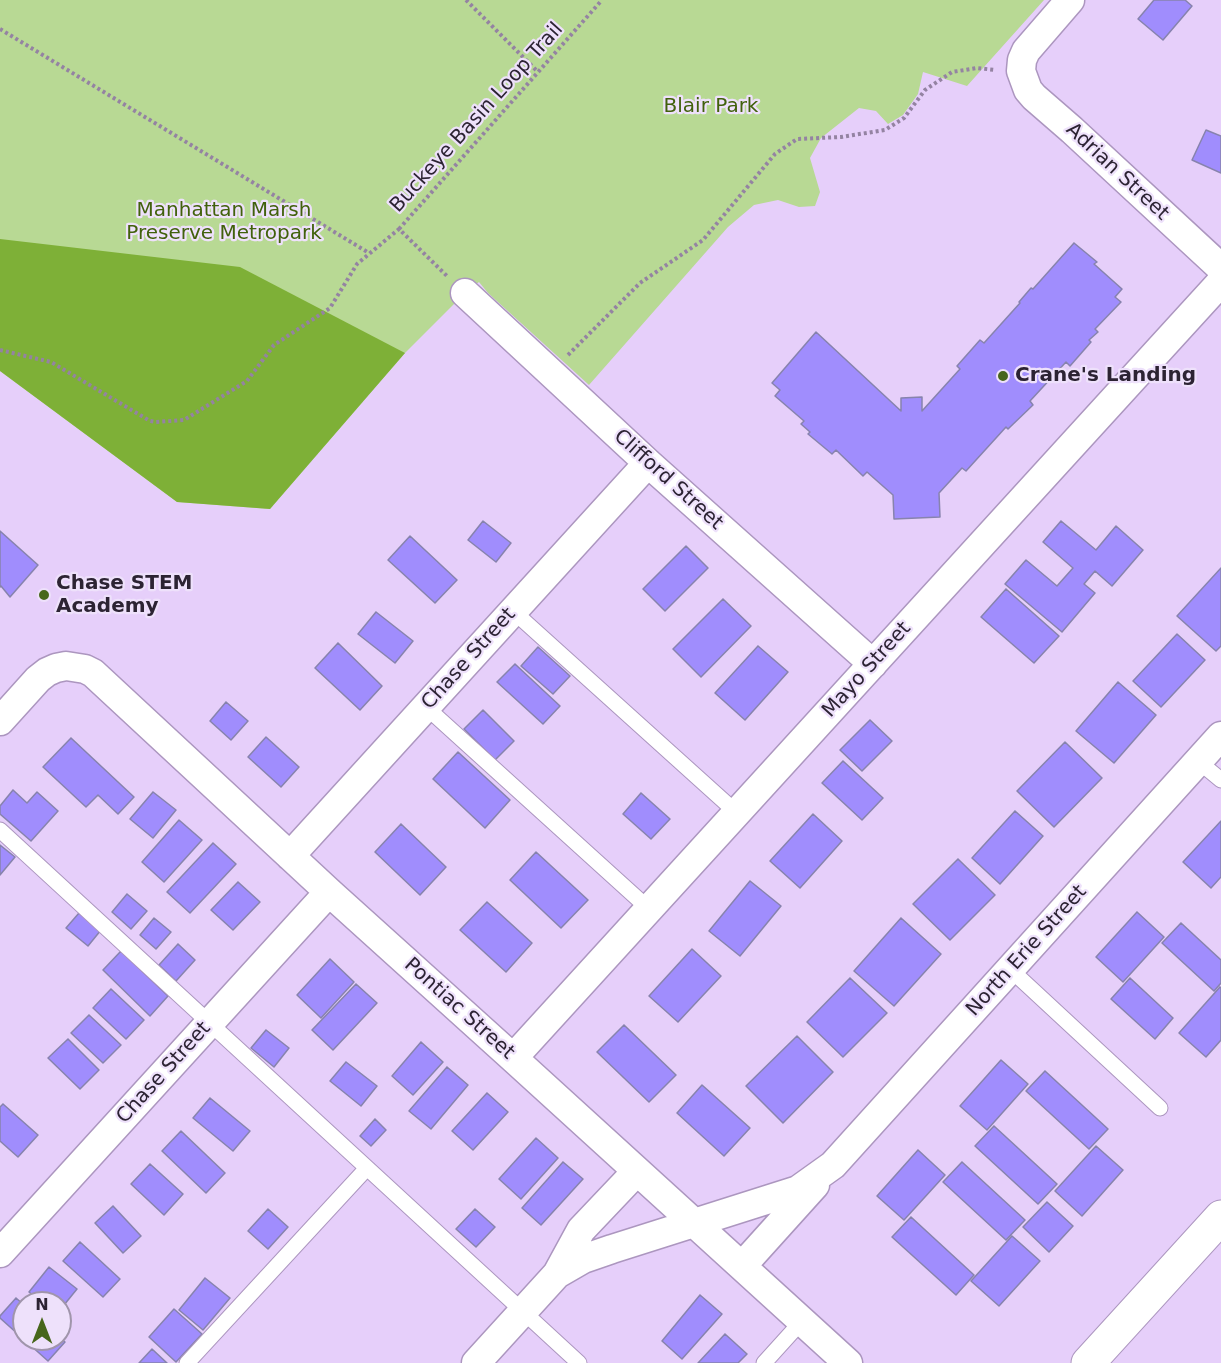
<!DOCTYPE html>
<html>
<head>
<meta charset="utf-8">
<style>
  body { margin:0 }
  #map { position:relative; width:1221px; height:1363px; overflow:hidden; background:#e6cffa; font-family:"DejaVu Sans",sans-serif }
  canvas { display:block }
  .north { position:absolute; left:12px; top:1291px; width:60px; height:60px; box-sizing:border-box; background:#eee1fb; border:2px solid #a095ab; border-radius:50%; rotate:0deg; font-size:16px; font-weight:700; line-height:24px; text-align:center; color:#2c2333 }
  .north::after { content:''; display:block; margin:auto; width:21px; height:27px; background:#47661b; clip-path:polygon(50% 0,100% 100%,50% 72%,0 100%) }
</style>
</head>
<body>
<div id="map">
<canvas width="1221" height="1363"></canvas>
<div class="north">N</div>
</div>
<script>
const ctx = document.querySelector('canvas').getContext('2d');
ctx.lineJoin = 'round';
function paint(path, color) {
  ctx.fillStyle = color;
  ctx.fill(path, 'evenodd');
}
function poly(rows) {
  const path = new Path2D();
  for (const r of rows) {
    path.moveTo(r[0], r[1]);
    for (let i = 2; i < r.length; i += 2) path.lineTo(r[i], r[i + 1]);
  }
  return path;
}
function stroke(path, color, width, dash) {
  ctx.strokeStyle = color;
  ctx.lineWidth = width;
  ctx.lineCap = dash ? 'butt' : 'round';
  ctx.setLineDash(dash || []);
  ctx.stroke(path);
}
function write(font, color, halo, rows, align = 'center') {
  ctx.font = font + ' "DejaVu Sans",sans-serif';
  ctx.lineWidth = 4.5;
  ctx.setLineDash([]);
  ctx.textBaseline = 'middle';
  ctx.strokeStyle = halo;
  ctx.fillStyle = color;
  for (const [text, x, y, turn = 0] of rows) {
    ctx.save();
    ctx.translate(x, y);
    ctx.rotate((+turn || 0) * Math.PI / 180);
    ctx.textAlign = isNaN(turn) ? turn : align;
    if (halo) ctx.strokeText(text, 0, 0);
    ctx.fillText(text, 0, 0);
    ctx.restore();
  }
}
paint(poly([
  [0,0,1044,0,967,86,923,72,918,94,903,115,888,124,876,111,859,108,821,138,810,158,820,192,815,206,799,207,778,200,754,205,728,227,589,385,488,293,479,282,465,293,405,353,270,509,177,502,0,371]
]), '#b8d994');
paint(poly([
  [0,239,240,267,405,353,270,509,177,502,0,371]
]), '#7eb037');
const building = poly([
  [1154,0,1185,0,1192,6,1163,40,1138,19,1154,0],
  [1206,130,1221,136,1221,173,1192,160,1206,130],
  [1074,243,1097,262,1094,264,1122,289,1115,297,1121,302,1095,329,1098,332,1089,340,1091,342,1070,366,1066,362,1030,401,1033,405,1008,429,1006,427,966,471,962,468,939,493,940,517,894,519,893,495,867,472,863,476,836,450,832,454,808,434,810,432,801,424,804,421,775,396,780,390,772,383,816,332,901,411,901,398,922,397,922,411,960,369,957,366,980,340,984,343,1020,303,1019,302,1031,288,1033,289,1074,243],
  [483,521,511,543,496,562,468,540,483,521],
  [1061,521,1096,550,1116,526,1143,550,1112,586,1095,571,1084,584,1095,593,1062,632,1005,584,1026,560,1057,586,1073,568,1043,542,1061,521],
  [0,531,38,565,10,597,1,586,0,587,0,531],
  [410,536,457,580,435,603,388,560,410,536],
  [686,546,708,568,665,611,643,589,686,546],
  [1221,568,1221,646,1216,651,1177,616,1221,568],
  [1006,589,1059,636,1034,663,981,617,1006,589],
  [723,599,751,626,701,677,673,649,723,599],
  [376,612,413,641,395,663,358,634,376,612],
  [1177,634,1205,660,1161,707,1133,681,1177,634],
  [338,643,382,686,360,710,315,668,338,643],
  [758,646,788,672,745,720,715,693,758,646],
  [538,647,570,676,553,694,521,666,538,647],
  [515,664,560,706,543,724,497,682,515,664],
  [1118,682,1156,715,1114,763,1076,731,1118,682],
  [226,702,248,721,231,740,210,721,226,702],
  [483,710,514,741,495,760,464,729,483,710],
  [870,720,892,741,862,771,840,750,870,720],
  [266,737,299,767,281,787,248,757,266,737],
  [71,738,134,797,118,814,98,795,86,807,43,767,71,738],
  [1065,742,1102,778,1054,827,1017,791,1065,742],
  [458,752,510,800,485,828,433,779,458,752],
  [843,761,883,798,862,820,822,783,843,761],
  [13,790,27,803,37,792,58,811,31,841,0,814,0,806,13,790],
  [153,792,176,810,153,838,130,819,153,792],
  [641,793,670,819,651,839,623,814,641,793],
  [1015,811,1043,836,1000,884,972,858,1015,811],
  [813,814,842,841,800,888,770,861,813,814],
  [179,820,202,840,164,882,142,862,179,820],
  [1221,821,1221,877,1211,888,1183,862,1221,821],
  [401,824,446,867,420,895,375,852,401,824],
  [213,843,236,864,190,913,167,892,213,843],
  [0,845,15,857,0,875,0,845],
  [536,852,588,900,561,928,510,880,536,852],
  [958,859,995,895,950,940,913,904,958,859],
  [750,881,781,906,740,956,709,931,750,881],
  [238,882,260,902,233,930,211,910,238,882],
  [127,894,147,911,131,929,112,912,127,894],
  [487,902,532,943,506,972,460,930,487,902],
  [1137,912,1164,937,1123,982,1096,957,1137,912],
  [79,913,101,930,88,946,66,928,79,913],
  [154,918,171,932,156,949,140,935,154,918],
  [901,918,941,954,894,1006,854,971,901,918],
  [1181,923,1221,960,1221,983,1214,991,1162,943,1181,923],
  [178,944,195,960,176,981,159,965,178,944],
  [692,949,721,976,678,1022,649,996,692,949],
  [121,951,168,996,150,1016,103,970,121,951],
  [330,959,354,982,321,1018,297,995,330,959],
  [850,978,887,1013,843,1057,807,1022,850,978],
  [1130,978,1173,1018,1155,1039,1111,999,1130,978],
  [356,984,377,1003,333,1050,312,1030,356,984],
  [1220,987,1221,988,1221,1040,1206,1057,1179,1033,1220,987],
  [111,989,144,1020,126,1039,93,1008,111,989],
  [89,1015,121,1045,103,1063,71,1033,89,1015],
  [624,1025,676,1075,649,1102,597,1052,624,1025],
  [266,1030,289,1048,274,1067,251,1048,266,1030],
  [797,1036,833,1072,783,1123,746,1086,797,1036],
  [68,1039,99,1070,80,1089,48,1058,68,1039],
  [421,1042,443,1062,413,1095,392,1076,421,1042],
  [1001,1060,1028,1084,987,1130,960,1106,1001,1060],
  [346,1062,377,1086,361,1106,330,1081,346,1062],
  [447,1067,468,1085,431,1129,409,1111,447,1067],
  [1045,1071,1108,1129,1089,1149,1026,1091,1045,1071],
  [702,1085,750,1128,724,1156,677,1113,702,1085],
  [487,1093,508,1112,473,1150,452,1131,487,1093],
  [210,1098,250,1131,233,1151,193,1118,210,1098],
  [3,1104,38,1135,18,1157,0,1141,0,1107,3,1104],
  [375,1119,386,1130,371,1146,360,1136,375,1119],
  [994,1126,1057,1184,1038,1204,975,1146,994,1126],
  [181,1131,225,1173,206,1193,162,1151,181,1131],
  [536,1138,558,1158,521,1199,499,1179,536,1138],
  [1096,1146,1123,1170,1082,1216,1055,1191,1096,1146],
  [918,1150,945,1175,904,1220,877,1196,918,1150],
  [563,1162,583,1179,541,1225,522,1208,563,1162],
  [962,1162,1025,1220,1006,1240,943,1182,962,1162],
  [150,1164,183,1194,164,1215,131,1184,150,1164],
  [1047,1202,1073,1226,1049,1252,1023,1227,1047,1202],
  [113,1206,141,1236,123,1253,95,1223,113,1206],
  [268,1209,288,1227,268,1249,248,1231,268,1209],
  [475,1209,495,1227,476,1247,456,1229,475,1209],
  [911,1217,974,1275,956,1295,892,1237,911,1217],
  [1012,1236,1040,1261,999,1306,971,1281,1012,1236],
  [80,1242,120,1279,103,1297,63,1261,80,1242],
  [49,1267,77,1289,60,1310,60,1303,42,1303,29,1292,49,1267],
  [205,1278,230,1298,203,1330,179,1310,205,1278],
  [700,1295,722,1314,682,1359,662,1341,700,1295],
  [16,1298,24,1305,24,1339,60,1339,60,1338,65,1342,48,1361,0,1318,0,1316,16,1298],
  [174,1309,202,1334,176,1362,149,1337,174,1309],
  [725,1334,747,1354,738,1363,698,1363,725,1334],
  [152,1349,167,1363,139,1363,152,1349]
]);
paint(building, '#a08dfd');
stroke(building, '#8783ad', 1.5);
const service = poly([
  [513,611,737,813],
  [426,707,649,909],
  [1198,761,1221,780],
  [0,830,579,1363],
  [1010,969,1160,1108],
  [187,1363,367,1168],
  [764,1363,802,1321]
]);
const minor = poly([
  [1070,0,1026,51,1022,60,1021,71,1028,90,1034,97,1072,130,1221,268],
  [465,293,648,463,873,664],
  [0,721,38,679,47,672,56,668,66,666,85,669,93,673,329,892,513,1058,848,1363],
  [290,856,648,463],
  [513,1058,1221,282],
  [0,1253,329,892],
  [742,1266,815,1185],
  [557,1274,581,1230,637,1171],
  [476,1363,557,1274,583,1259,612,1249,798,1190,833,1165,1221,736]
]);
const secondary = poly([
  [1088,1363,1221,1217]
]);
stroke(service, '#ac96bf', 17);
stroke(minor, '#ac96bf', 31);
stroke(secondary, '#ac96bf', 35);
stroke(poly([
  [466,0,538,72],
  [0,29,369,253],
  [399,229,602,0],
  [0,350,51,362,150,421,156,422,184,420,247,381,274,345,330,308,357,264,399,229,447,276],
  [568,355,640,283,703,240,775,154,797,139,841,137,885,130,904,118,925,90,952,72,977,68,995,70]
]), '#9483a2', 4, [3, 3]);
stroke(service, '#fff', 15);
stroke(minor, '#fff', 28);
stroke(secondary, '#fff', 33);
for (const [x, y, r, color] of [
  [1003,376,6,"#47661b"],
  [44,595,6,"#47661b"]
]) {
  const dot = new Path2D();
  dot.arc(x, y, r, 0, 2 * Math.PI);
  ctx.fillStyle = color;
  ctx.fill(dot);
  stroke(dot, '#eee1fb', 2);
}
write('20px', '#41610c', '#eee1fb', [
  ["Blair Park",711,107],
  ["Manhattan Marsh",224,211],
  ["Preserve Metropark",224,234]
]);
write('20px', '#2c2333', '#eee1fb', [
  ["Buckeye Basin Loop Trail",477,118,-48],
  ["Adrian Street",1117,172,43],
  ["Clifford Street",668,480,42],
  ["Chase Street",469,659,-48],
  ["Mayo Street",867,670,-48],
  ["North Erie Street",1027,951,-48],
  ["Pontiac Street",459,1009,42],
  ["Chase Street",164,1073,-48]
]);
write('bold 20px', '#2c2333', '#eee1fb', [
  ["Crane's Landing",1015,376],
  ["Chase STEM",56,584],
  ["Academy",56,607]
], 'left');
</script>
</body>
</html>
